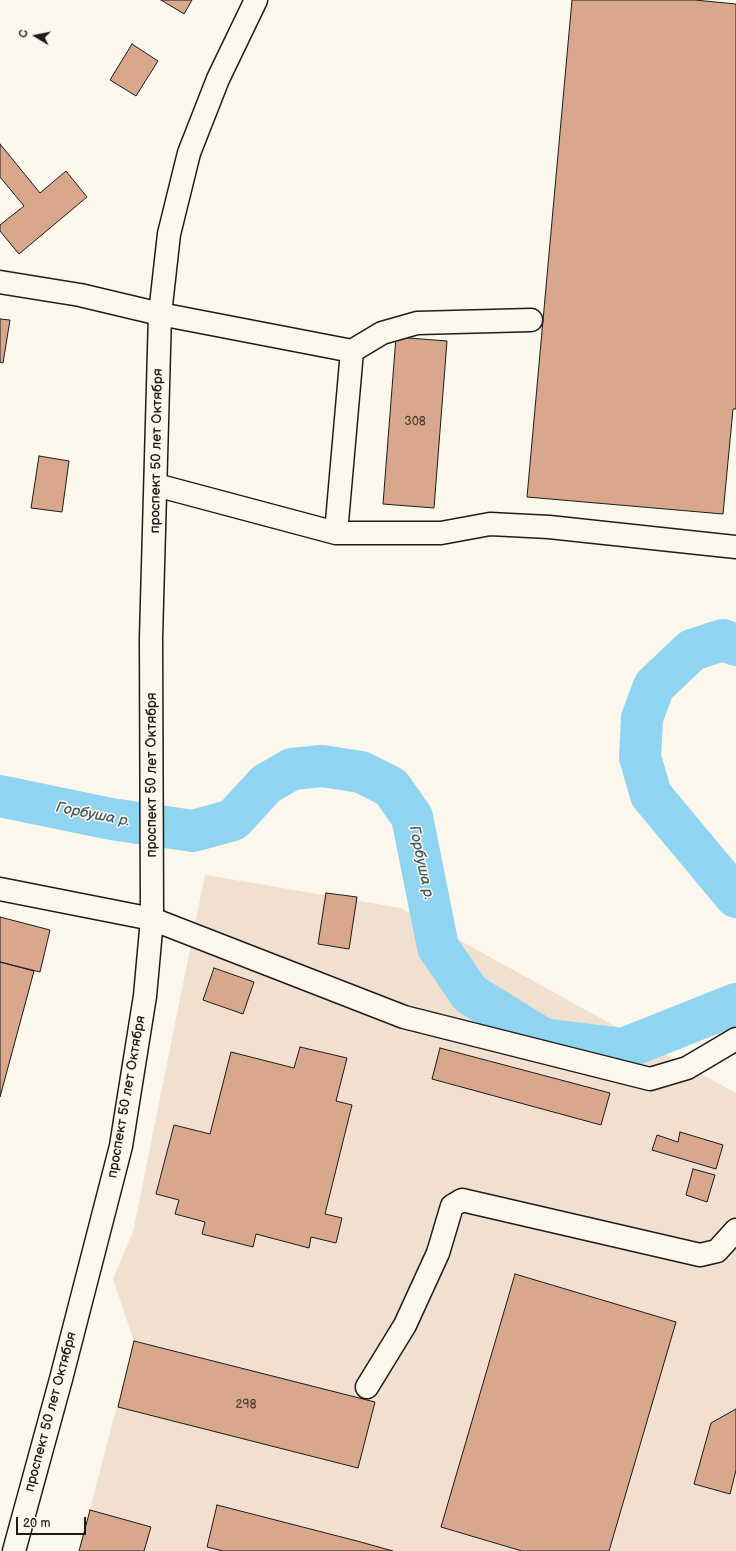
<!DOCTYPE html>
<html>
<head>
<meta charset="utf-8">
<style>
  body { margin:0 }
  #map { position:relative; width:736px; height:1551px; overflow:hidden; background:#fbf7ec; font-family:"Balsamiq Sans",sans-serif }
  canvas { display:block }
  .north { position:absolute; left:16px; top:16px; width:40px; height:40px; -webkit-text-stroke:3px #fbf7ec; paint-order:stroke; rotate:280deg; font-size:11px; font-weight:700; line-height:16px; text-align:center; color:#1c1c1c }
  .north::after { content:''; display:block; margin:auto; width:14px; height:18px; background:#1c1c1c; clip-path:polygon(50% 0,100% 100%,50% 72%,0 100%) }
  .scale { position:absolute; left:16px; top:1517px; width:70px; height:18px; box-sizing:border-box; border:2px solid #1c1c1c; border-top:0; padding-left:5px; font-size:12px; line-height:14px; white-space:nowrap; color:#1c1c1c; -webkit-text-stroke:3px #fbf7ec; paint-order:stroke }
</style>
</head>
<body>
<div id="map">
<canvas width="736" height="1551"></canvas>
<div class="north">С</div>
<div class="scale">20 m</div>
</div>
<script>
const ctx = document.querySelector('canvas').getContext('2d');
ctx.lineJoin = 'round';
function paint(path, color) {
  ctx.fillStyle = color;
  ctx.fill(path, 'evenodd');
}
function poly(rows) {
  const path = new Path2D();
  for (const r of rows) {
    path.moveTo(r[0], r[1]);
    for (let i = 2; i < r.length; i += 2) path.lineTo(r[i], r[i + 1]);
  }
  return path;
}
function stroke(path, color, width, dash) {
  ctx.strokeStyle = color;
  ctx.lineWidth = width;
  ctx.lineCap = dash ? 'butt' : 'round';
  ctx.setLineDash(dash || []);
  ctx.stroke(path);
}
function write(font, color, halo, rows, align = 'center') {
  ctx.font = font + ' "Balsamiq Sans",sans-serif';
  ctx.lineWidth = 3;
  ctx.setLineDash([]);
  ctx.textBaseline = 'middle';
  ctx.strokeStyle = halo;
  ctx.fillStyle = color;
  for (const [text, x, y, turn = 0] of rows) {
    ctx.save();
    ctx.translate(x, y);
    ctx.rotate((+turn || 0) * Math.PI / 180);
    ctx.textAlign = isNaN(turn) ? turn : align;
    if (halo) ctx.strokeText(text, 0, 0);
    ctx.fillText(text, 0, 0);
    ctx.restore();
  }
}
paint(poly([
  [205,875,401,908,736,1093,736,1551,79,1551,134,1341,113,1279,133,1232]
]), '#f1dfcf');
stroke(poly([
  [736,645,723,640,692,650,654,686,642,718,640,757,651,795,736,897],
  [0,796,111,819,193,831,233,820,266,784,292,769,322,766,361,772,391,787,412,817,438,947,470,994,543,1039,623,1049,736,1004]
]), '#8fd4f1', 42);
const building = poly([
  [161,0,192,0,184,14,161,0],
  [572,0,695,0,736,4,736,409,733,409,723,514,527,497,572,0],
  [132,44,158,61,136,96,110,80,132,44],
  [0,144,40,193,66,171,87,197,19,254,0,231,0,225,24,206,0,177,0,144],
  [0,319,10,320,3,363,0,362,0,319],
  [396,337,447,341,434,508,383,504,396,337],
  [39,456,69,461,62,512,31,508,39,456],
  [326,893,357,897,349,949,318,944,326,893],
  [0,917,50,930,40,972,0,962,0,917],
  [0,962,34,971,0,1097,0,962],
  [214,968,254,982,243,1014,203,1000,214,968],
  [300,1047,347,1058,336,1101,352,1105,325,1214,342,1218,336,1243,311,1237,309,1248,256,1234,253,1247,202,1234,205,1222,175,1214,179,1200,156,1194,174,1125,210,1134,231,1052,294,1068,300,1047],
  [440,1048,610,1093,601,1125,432,1079,440,1048],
  [680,1132,723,1145,716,1169,652,1150,657,1135,678,1142,680,1132],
  [693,1169,715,1175,707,1202,686,1195,693,1169],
  [515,1274,676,1322,609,1551,522,1551,441,1527,515,1274],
  [134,1341,375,1402,358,1468,118,1407,134,1341],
  [736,1409,736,1470,730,1494,694,1484,711,1423,736,1409],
  [217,1505,357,1541,393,1551,223,1551,207,1547,217,1505],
  [90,1510,151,1527,144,1551,79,1551,90,1510]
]);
paint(building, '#d9a78c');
stroke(building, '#1c1c1c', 1);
const minor = poly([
  [0,282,80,295,160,314,352,351,382,333,417,323,531,320],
  [156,485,336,533,441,533,490,524,549,527,736,547],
  [336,533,352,351],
  [0,889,152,919,404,1017,650,1079,687,1068,736,1039],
  [367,1387,405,1325,438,1253,452,1206,462,1200,700,1255,717,1251,736,1230]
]);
const major = poly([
  [14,1551,61,1379,121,1146,145,996,152,919,151,638,160,314,169,234,189,153,218,79,256,0]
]);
stroke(minor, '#1c1c1c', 25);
stroke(major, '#1c1c1c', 25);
stroke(minor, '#fbf7ec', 22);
stroke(major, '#fbf7ec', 22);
write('12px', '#4b3f38', null, [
  ["308",415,422],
  ["298",246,1405]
]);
write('14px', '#1c1c1c', '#fbf7ec', [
  ["проспект 50 лет Октября",157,451,-89],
  ["проспект 50 лет Октября",152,775,-90],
  ["проспект 50 лет Октября",127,1097,-80],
  ["проспект 50 лет Октября",51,1412,-75]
]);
write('italic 15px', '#445c67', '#fbf7ec', [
  ["Горбуша р.",93,815,11],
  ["Горбуша р.",421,863,78]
]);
</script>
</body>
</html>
